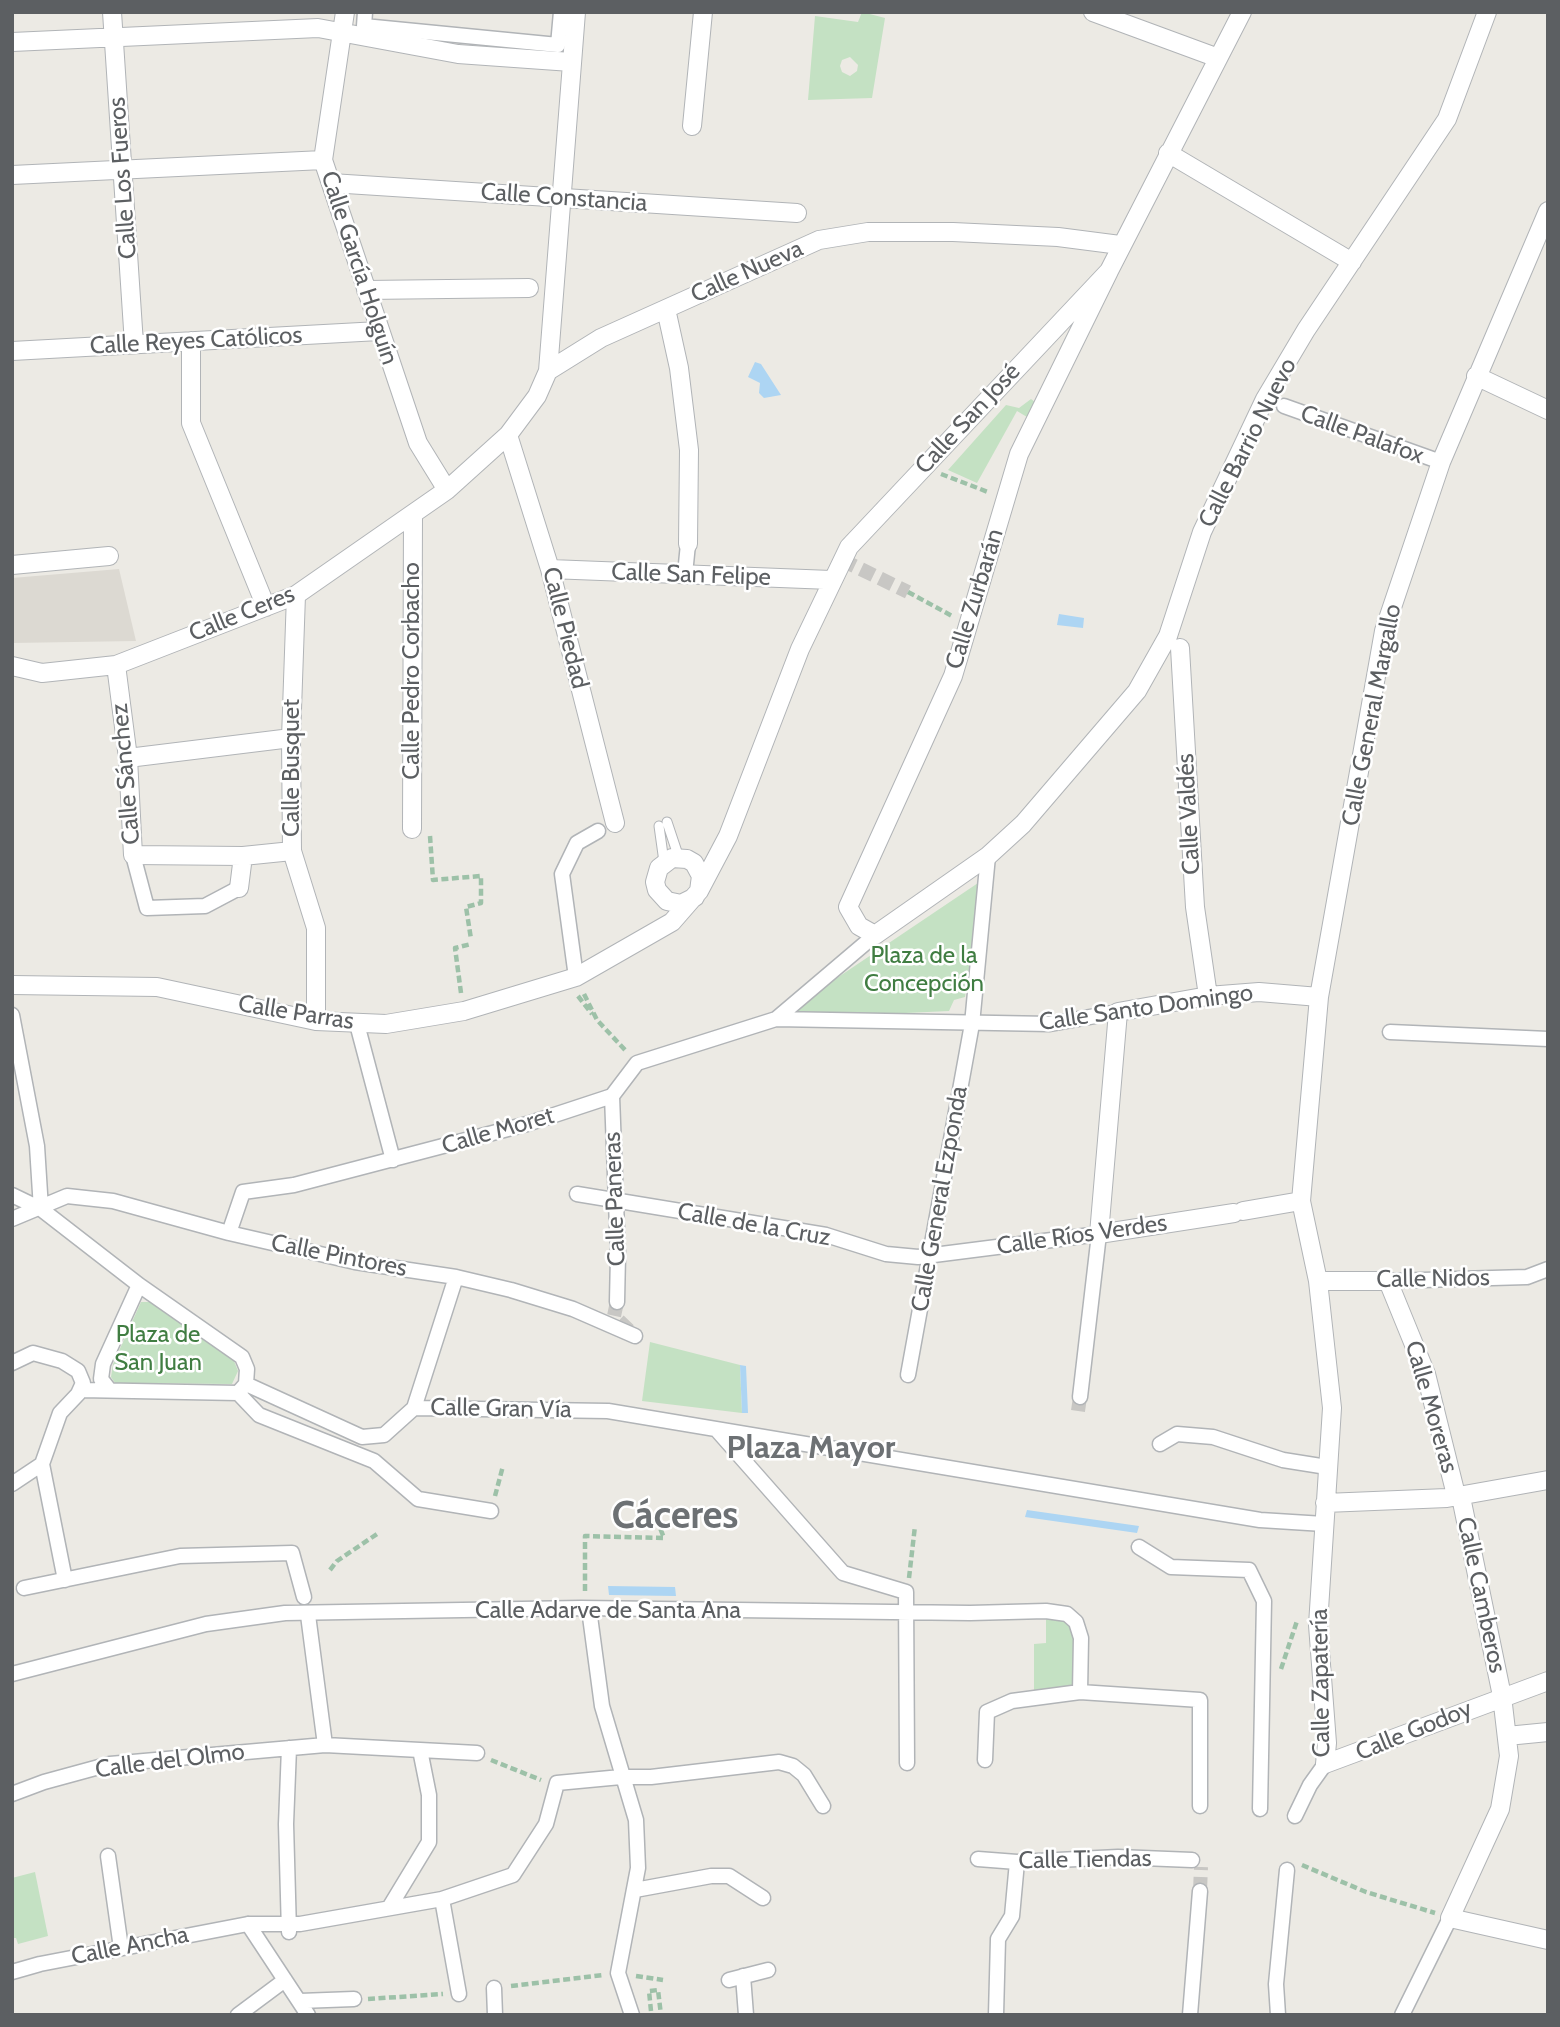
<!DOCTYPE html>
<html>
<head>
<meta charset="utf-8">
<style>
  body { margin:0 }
  #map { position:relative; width:1560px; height:2027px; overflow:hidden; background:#eceae4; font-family:Cabin,sans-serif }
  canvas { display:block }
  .frame { position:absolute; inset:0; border:14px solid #5c5f62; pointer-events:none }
</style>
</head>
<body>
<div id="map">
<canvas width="1560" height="2027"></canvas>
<div class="frame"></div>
</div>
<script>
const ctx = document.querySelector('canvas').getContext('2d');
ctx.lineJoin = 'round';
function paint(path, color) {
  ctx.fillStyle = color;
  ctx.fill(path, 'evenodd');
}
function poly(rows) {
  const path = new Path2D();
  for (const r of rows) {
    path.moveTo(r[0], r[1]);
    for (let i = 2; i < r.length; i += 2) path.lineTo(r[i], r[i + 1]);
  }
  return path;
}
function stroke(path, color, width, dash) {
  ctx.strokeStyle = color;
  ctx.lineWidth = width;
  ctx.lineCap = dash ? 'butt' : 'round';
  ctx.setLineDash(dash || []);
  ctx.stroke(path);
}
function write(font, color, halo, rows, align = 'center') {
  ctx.font = font + ' Cabin,sans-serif';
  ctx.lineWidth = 5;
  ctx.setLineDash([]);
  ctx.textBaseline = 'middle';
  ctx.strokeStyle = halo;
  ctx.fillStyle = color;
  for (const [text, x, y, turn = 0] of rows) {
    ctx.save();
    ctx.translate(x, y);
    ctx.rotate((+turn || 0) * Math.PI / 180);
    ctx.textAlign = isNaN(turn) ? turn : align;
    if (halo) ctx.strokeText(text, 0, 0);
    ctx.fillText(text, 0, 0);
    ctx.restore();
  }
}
paint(poly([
  [119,569,136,641,12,643,12,578]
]), '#dcd9d2');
paint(poly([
  [862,12,885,18,872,98,808,100,815,16,858,22],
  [850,57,858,65,857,71,850,76,842,72,840,66,842,60],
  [1031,399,1035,402,1027,417,1017,411,977,483,948,470,1006,405,1019,408],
  [981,881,965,997,954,1000,949,1011,776,1019],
  [141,1302,151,1302,234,1361,238,1371,232,1384,115,1383,111,1377,113,1364],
  [650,1342,740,1365,742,1413,642,1401],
  [1046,1618,1076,1622,1080,1692,1034,1697,1034,1644,1046,1643],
  [35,1872,48,1936,18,1944,16,1938,12,1938,12,1878]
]), '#c4e1c3');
paint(poly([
  [755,362,761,364,781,395,764,398,759,393,760,383,748,377],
  [1059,614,1084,618,1083,628,1057,625],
  [740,1365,746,1366,748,1413,742,1413],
  [1027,1510,1139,1526,1137,1533,1025,1517],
  [608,1586,675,1587,676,1596,609,1595]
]), '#add5f3');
stroke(poly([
  [842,560,908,592],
  [617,1302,614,1316,633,1334],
  [1078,1411,1080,1397],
  [1200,1891,1201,1867]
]), '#c8c7c4', 14, [14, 7]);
const service = poly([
  [667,822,679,858],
  [659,826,664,862]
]);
const pedestrian = poly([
  [365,12,364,26,558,45,561,12],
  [1284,406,1441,462],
  [685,574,688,544],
  [133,855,147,908,205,906,239,888],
  [576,977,562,874,577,843,598,831],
  [12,1015,37,1146,41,1209],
  [776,1019,875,935],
  [357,1024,393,1160],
  [1390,1032,1548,1039],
  [612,1096,618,1255,617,1302],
  [577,1194,826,1235,886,1254,918,1257,1099,1234,1080,1397],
  [12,1195,41,1209,139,1285,242,1357,247,1369,246,1384,238,1393,81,1390],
  [12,1219,67,1196,113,1201,229,1233,355,1262,456,1277,511,1290,573,1309,635,1336],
  [229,1233,243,1192,294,1185,527,1124,612,1096,637,1063,776,1019,1050,1024,1118,1012],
  [1388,1281,1527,1277,1548,1269],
  [12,1363,33,1353,62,1361,78,1371,83,1383,78,1394,60,1413,42,1464,12,1484],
  [908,1375,972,1024,988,856],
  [246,1384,362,1437,384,1435,414,1408,608,1411,1260,1520,1324,1524],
  [108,1388,101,1379,103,1364,139,1285],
  [238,1393,259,1415,374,1461,418,1499,491,1511],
  [414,1408,456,1277],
  [716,1429,843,1573,906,1592,907,1763],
  [1160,1444,1177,1434,1213,1437,1283,1460,1327,1467],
  [42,1464,65,1580],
  [1139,1547,1171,1567,1249,1570,1264,1601,1260,1809],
  [24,1588,180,1556,292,1553,304,1597],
  [589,1609,602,1706,636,1820,638,1868,618,1973,632,2015],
  [308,1615,325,1745],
  [12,1674,206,1624,285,1613,581,1608,970,1613,1046,1611,1067,1614,1076,1622,1081,1638,1080,1692],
  [985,1760,987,1712,1012,1701,1080,1692,1200,1700,1200,1806],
  [12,1794,44,1782,110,1764,325,1745,477,1753],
  [1295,1816,1310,1785,1325,1764],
  [108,1856,121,1948],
  [978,1859,1017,1862,1118,1857,1192,1860],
  [635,1890,711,1876,729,1876,763,1898],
  [442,1899,459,1994],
  [389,1908,429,1842,429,1795,420,1750],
  [248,1924,308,2015],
  [289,1932,286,1824,289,1748],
  [12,1972,40,1964,248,1924,300,1924,442,1899,513,1875,546,1824,557,1783,621,1777,651,1777,779,1762,793,1766,804,1775,823,1806],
  [743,1976,746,2015],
  [729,1980,768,1970],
  [494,1988,495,2015],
  [300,2001,354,1999],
  [238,2015,285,1980],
  [996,2015,998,1939,1012,1916,1017,1862],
  [1190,2015,1200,1891],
  [1278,2015,1276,1984,1287,1870],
  [1402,2015,1450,1918]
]);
const minor = poly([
  [112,12,134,344],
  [345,12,323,160,418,443,447,490],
  [1093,12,1218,58],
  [12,42,318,28,458,54,571,62],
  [692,126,703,12],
  [1168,153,1352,262],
  [12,175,323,160],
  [331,183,797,213],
  [1548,211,1441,462,1384,631,1319,997,1301,1201,1318,1281,1332,1408,1318,1625,1327,1743,1325,1764,1548,1681],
  [1109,271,1019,454,953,676,848,907,859,926,875,935,988,856,1023,824,1137,691,1168,636,1202,532,1265,399,1306,330,1447,119,1487,12],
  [366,290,529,288],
  [666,309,679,368,689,450,688,544],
  [191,341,191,423,266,607],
  [12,351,379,331],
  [548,371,576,12],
  [1476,376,1548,410],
  [508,435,550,569,615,823],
  [12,565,109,556],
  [550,569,831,580],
  [296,595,291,738,292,851,316,928,316,1021],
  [1180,648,1195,907,1208,996],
  [116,665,128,758,133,855,243,856,292,851],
  [12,666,42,673,116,665,296,595,447,490,508,435,537,396,548,371,601,338,819,240,868,232,953,232,1058,237,1120,245],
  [128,758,291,738],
  [412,829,413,514],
  [239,888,243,856],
  [695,897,681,904,667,901,657,890,655,882,659,868,672,858,687,859,694,863,701,876,699,891],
  [12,985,157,987,316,1021,386,1024,464,1011,576,977,672,922,699,891,728,836,800,649,849,547,1109,271,1242,12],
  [1243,1211,1301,1201],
  [1234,1213,1099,1234,1118,1012,1208,996,1259,992,1319,997],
  [1318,1281,1388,1281,1426,1374,1456,1495,1462,1502,1502,1696,1509,1756,1500,1809,1450,1918,1548,1940],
  [1325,1503,1447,1498,1548,1480],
  [1507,1736,1548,1732]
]);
stroke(service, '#b1b4b7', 11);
stroke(pedestrian, '#b1b4b7', 17);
stroke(minor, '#b1b4b7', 20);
stroke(poly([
  [941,474,988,492],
  [908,592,954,617],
  [430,836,433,880,481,876,481,903,466,907,471,939],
  [461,993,455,948,471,944],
  [584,994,597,1020,626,1051],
  [578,996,592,1014],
  [495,1496,503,1466],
  [330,1570,337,1561,377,1534],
  [909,1578,915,1526],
  [585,1591,585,1536,664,1538,660,1528],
  [1281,1669,1297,1621],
  [491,1760,541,1780],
  [1302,1865,1366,1892,1435,1913],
  [636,1976,663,1980],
  [511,1986,603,1975],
  [368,1999,443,1994],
  [651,2011,649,1991,658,1990,661,2015]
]), '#9dc1a8', 4.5, [7, 3.5]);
stroke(service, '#fff', 9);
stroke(pedestrian, '#fff', 14);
stroke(minor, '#fff', 18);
write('24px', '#5c5f62', '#fff', [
  ["Calle Los Fueros",123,178,-94],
  ["Calle Constancia",564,198,4],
  ["Calle García Holguín",359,268,72],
  ["Calle Nueva",747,272,-24],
  ["Calle Reyes Católicos",196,341,-3],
  ["Calle San José",968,419,-47],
  ["Calle Palafox",1362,435,20],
  ["Calle Barrio Nuevo",1248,443,-63],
  ["Calle San Felipe",691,575,2],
  ["Calle Zurbarán",975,599,-73],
  ["Calle Ceres",242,614,-22],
  ["Calle Piedad",565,628,76],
  ["Calle Pedro Corbacho",412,671,-90],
  ["Calle General Margallo",1372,715,-79],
  ["Calle Busquet",292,768,-90],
  ["Calle Sánchez",126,774,-95],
  ["Calle Valdés",1189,814,-93],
  ["Calle Santo Domingo",1146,1008,-8],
  ["Calle Parras",296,1013,9],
  ["Calle Moret",498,1131,-16],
  ["Calle Paneras",615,1199,-92],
  ["Calle General Ezponda",940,1199,-80],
  ["Calle de la Cruz",754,1225,10],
  ["Calle Ríos Verdes",1082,1235,-8],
  ["Calle Pintores",339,1256,11],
  ["Calle Nidos",1433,1279,-1],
  ["Calle Moreras",1431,1407,74],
  ["Calle Gran Vía",501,1409,1],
  ["Calle Camberos",1481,1595,78],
  ["Calle Adarve de Santa Ana",608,1611],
  ["Calle Zapatería",1321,1683,-91],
  ["Calle Godoy",1414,1731,-22],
  ["Calle del Olmo",170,1761,-7],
  ["Calle Tiendas",1085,1860,-1],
  ["Calle Ancha",130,1946,-11]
]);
write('24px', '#407d42', '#fff', [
  ["Plaza de la",924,956],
  ["Concepción",924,984],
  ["Plaza de",158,1335],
  ["San Juan",158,1363]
]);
write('bold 32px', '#6d7174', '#fff', [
  ["Plaza Mayor",811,1449]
]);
write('bold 38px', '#6d7174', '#fff', [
  ["Cáceres",675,1517]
]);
</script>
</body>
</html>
